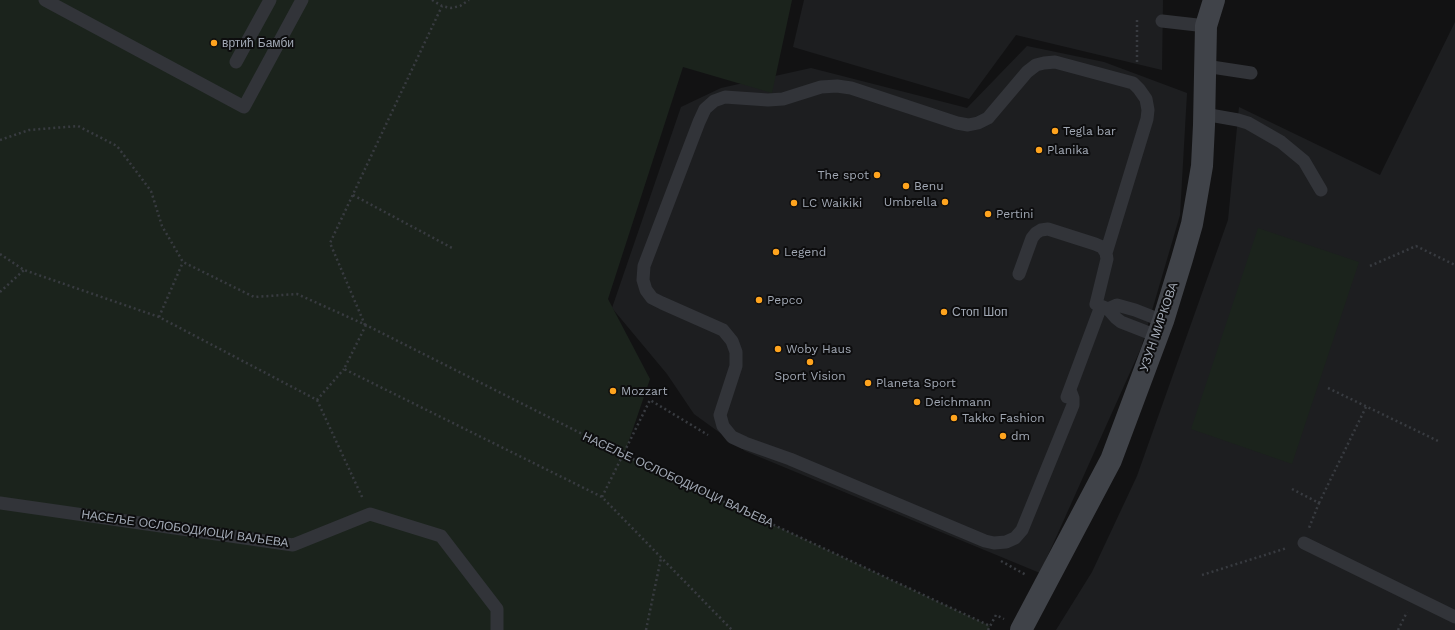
<!DOCTYPE html>
<html>
<head>
<meta charset="utf-8">
<style>
  body { margin:0 }
  canvas { display:block; background:#121213 }
</style>
</head>
<body>
<canvas width="1455" height="630"></canvas>
<script>
const ctx = document.querySelector('canvas').getContext('2d');
ctx.lineJoin = 'round';
function paint(path, color) {
  ctx.fillStyle = color;
  ctx.fill(path, 'evenodd');
}
function poly(rows) {
  const path = new Path2D();
  for (const r of rows) {
    path.moveTo(r[0], r[1]);
    for (let i = 2; i < r.length; i += 2) path.lineTo(r[i], r[i + 1]);
  }
  return path;
}
function stroke(path, color, width, dash) {
  ctx.strokeStyle = color;
  ctx.lineWidth = width;
  ctx.lineCap = dash ? 'butt' : 'round';
  ctx.setLineDash(dash || []);
  ctx.stroke(path);
}
function write(font, color, halo, rows, align = 'center') {
  ctx.font = font + ' "Work Sans",sans-serif';
  ctx.lineWidth = 4;
  ctx.setLineDash([]);
  ctx.textBaseline = 'middle';
  ctx.strokeStyle = halo;
  ctx.fillStyle = color;
  for (const [text, x, y, turn = 0] of rows) {
    ctx.save();
    ctx.translate(x, y);
    ctx.rotate((+turn || 0) * Math.PI / 180);
    ctx.textAlign = isNaN(turn) ? turn : align;
    if (halo) ctx.strokeText(text, 0, 0);
    ctx.fillText(text, 0, 0);
    ctx.restore();
  }
}
paint(poly([
  [804,0,1163,0,1162,70,1016,35,969,99,793,47],
  [1455,22,1455,630,1056,630,1092,572,1137,476,1228,220,1239,107,1380,175],
  [1027,46,1104,62,1187,93,1180,215,1141,348,1040,573,745,451,694,414,667,374,612,308,681,107,721,88,811,68,967,108]
]), '#1d1e20');
paint(poly([
  [0,0,792,0,772,93,683,67,608,299,650,379,624,455,990,626,988,630,0,630],
  [1258,228,1359,262,1292,464,1191,429]
]), '#1b231c');
stroke(poly([
  [432,0,442,6,451,8,460,6,469,0],
  [1137,20,1137,65],
  [0,140,29,130,78,126,117,146,151,191,162,226,183,262,254,297,297,294,366,325,624,455,990,626],
  [353,195,454,249],
  [0,254,24,270,159,317,317,400,344,369],
  [1370,266,1416,246,1455,265],
  [0,292,24,270],
  [159,317,183,262],
  [365,325,330,243,442,6],
  [366,325,344,369,602,497,732,630],
  [1328,388,1438,441],
  [317,400,363,499],
  [1292,489,1319,503,1309,528],
  [602,497,650,400,708,435],
  [1319,503,1366,407],
  [1001,561,1026,575],
  [1202,575,1287,548],
  [646,630,661,558],
  [988,630,996,615,1004,619],
  [1398,630,1407,612]
]), '#383b40', 2.5, [2, 3]);
stroke(poly([
  [45,0,244,107,302,0],
  [1162,21,1206,26],
  [236,62,270,0],
  [1205,66,1251,73],
  [1204,114,1238,120,1248,123,1281,142,1304,161,1321,190],
  [1019,274,1032,238,1036,233,1041,230,1048,229,1095,244,1102,247,1106,253,1107,259,1096,304,1108,309,1116,318,1121,322,1157,336],
  [1108,309,1117,305,1135,310,1163,321],
  [1070,390,1073,398,1073,405,1022,530,1015,538,1006,542,994,543,985,541,790,459,745,443,732,437,723,426,720,415,736,366,736,352,732,341,723,330,662,303,652,298,646,290,643,280,644,266,699,122,705,109,714,101,725,97,768,100,783,99,821,87,837,86,851,88,957,123,968,125,978,123,988,118,1027,72,1036,65,1044,63,1055,62,1133,83,1139,89,1146,99,1148,110,1147,119,1106,253],
  [1067,397,1101,306],
  [0,503,293,545,370,514,441,536,497,609,497,630],
  [1304,543,1455,617]
]), '#323439', 13);
stroke(poly([
  [1021,630,1111,460,1163,321,1182,259,1192,224,1202,166,1204,125,1206,26,1214,0]
]), '#404349', 22);
for (const [x, y, r, color] of [
  [214,43,4,"#ffa41e"],
  [1055,131,4,"#ffa41e"],
  [1039,150,4,"#ffa41e"],
  [877,175,4,"#ffa41e"],
  [906,186,4,"#ffa41e"],
  [945,202,4,"#ffa41e"],
  [794,203,4,"#ffa41e"],
  [988,214,4,"#ffa41e"],
  [776,252,4,"#ffa41e"],
  [759,300,4,"#ffa41e"],
  [944,312,4,"#ffa41e"],
  [778,349,4,"#ffa41e"],
  [810,362,4,"#ffa41e"],
  [868,383,4,"#ffa41e"],
  [613,391,4,"#ffa41e"],
  [917,402,4,"#ffa41e"],
  [954,418,4,"#ffa41e"],
  [1003,436,4,"#ffa41e"]
]) {
  const dot = new Path2D();
  dot.arc(x, y, r, 0, 2 * Math.PI);
  ctx.fillStyle = color;
  ctx.fill(dot);
  stroke(dot, '#0d0d0e', 1.5);
}
write('12px', '#a2a9b5', '#0d0d0e', [
  ["вртић Бамби",222,43],
  ["Tegla bar",1063,131],
  ["Planika",1047,150],
  ["The spot",869,175,"right"],
  ["Benu",914,186],
  ["Umbrella",937,202,"right"],
  ["LC Waikiki",802,203],
  ["Pertini",996,214],
  ["Legend",784,252],
  ["Pepco",767,300],
  ["Стоп Шоп",952,312],
  ["Woby Haus",786,349],
  ["Sport Vision",810,376,"center"],
  ["Planeta Sport",876,383],
  ["Mozzart",621,391],
  ["Deichmann",925,402],
  ["Takko Fashion",962,418],
  ["dm",1011,436]
], 'left');
write('12px', '#a2a9b5', '#0d0d0e', [
  ["УЗУН МИРКОВА",1159,327,-71],
  ["НАСЕЉЕ ОСЛОБОДИОЦИ ВАЉЕВА",678,480,25],
  ["НАСЕЉЕ ОСЛОБОДИОЦИ ВАЉЕВА",185,529,8]
]);
</script>
</body>
</html>
